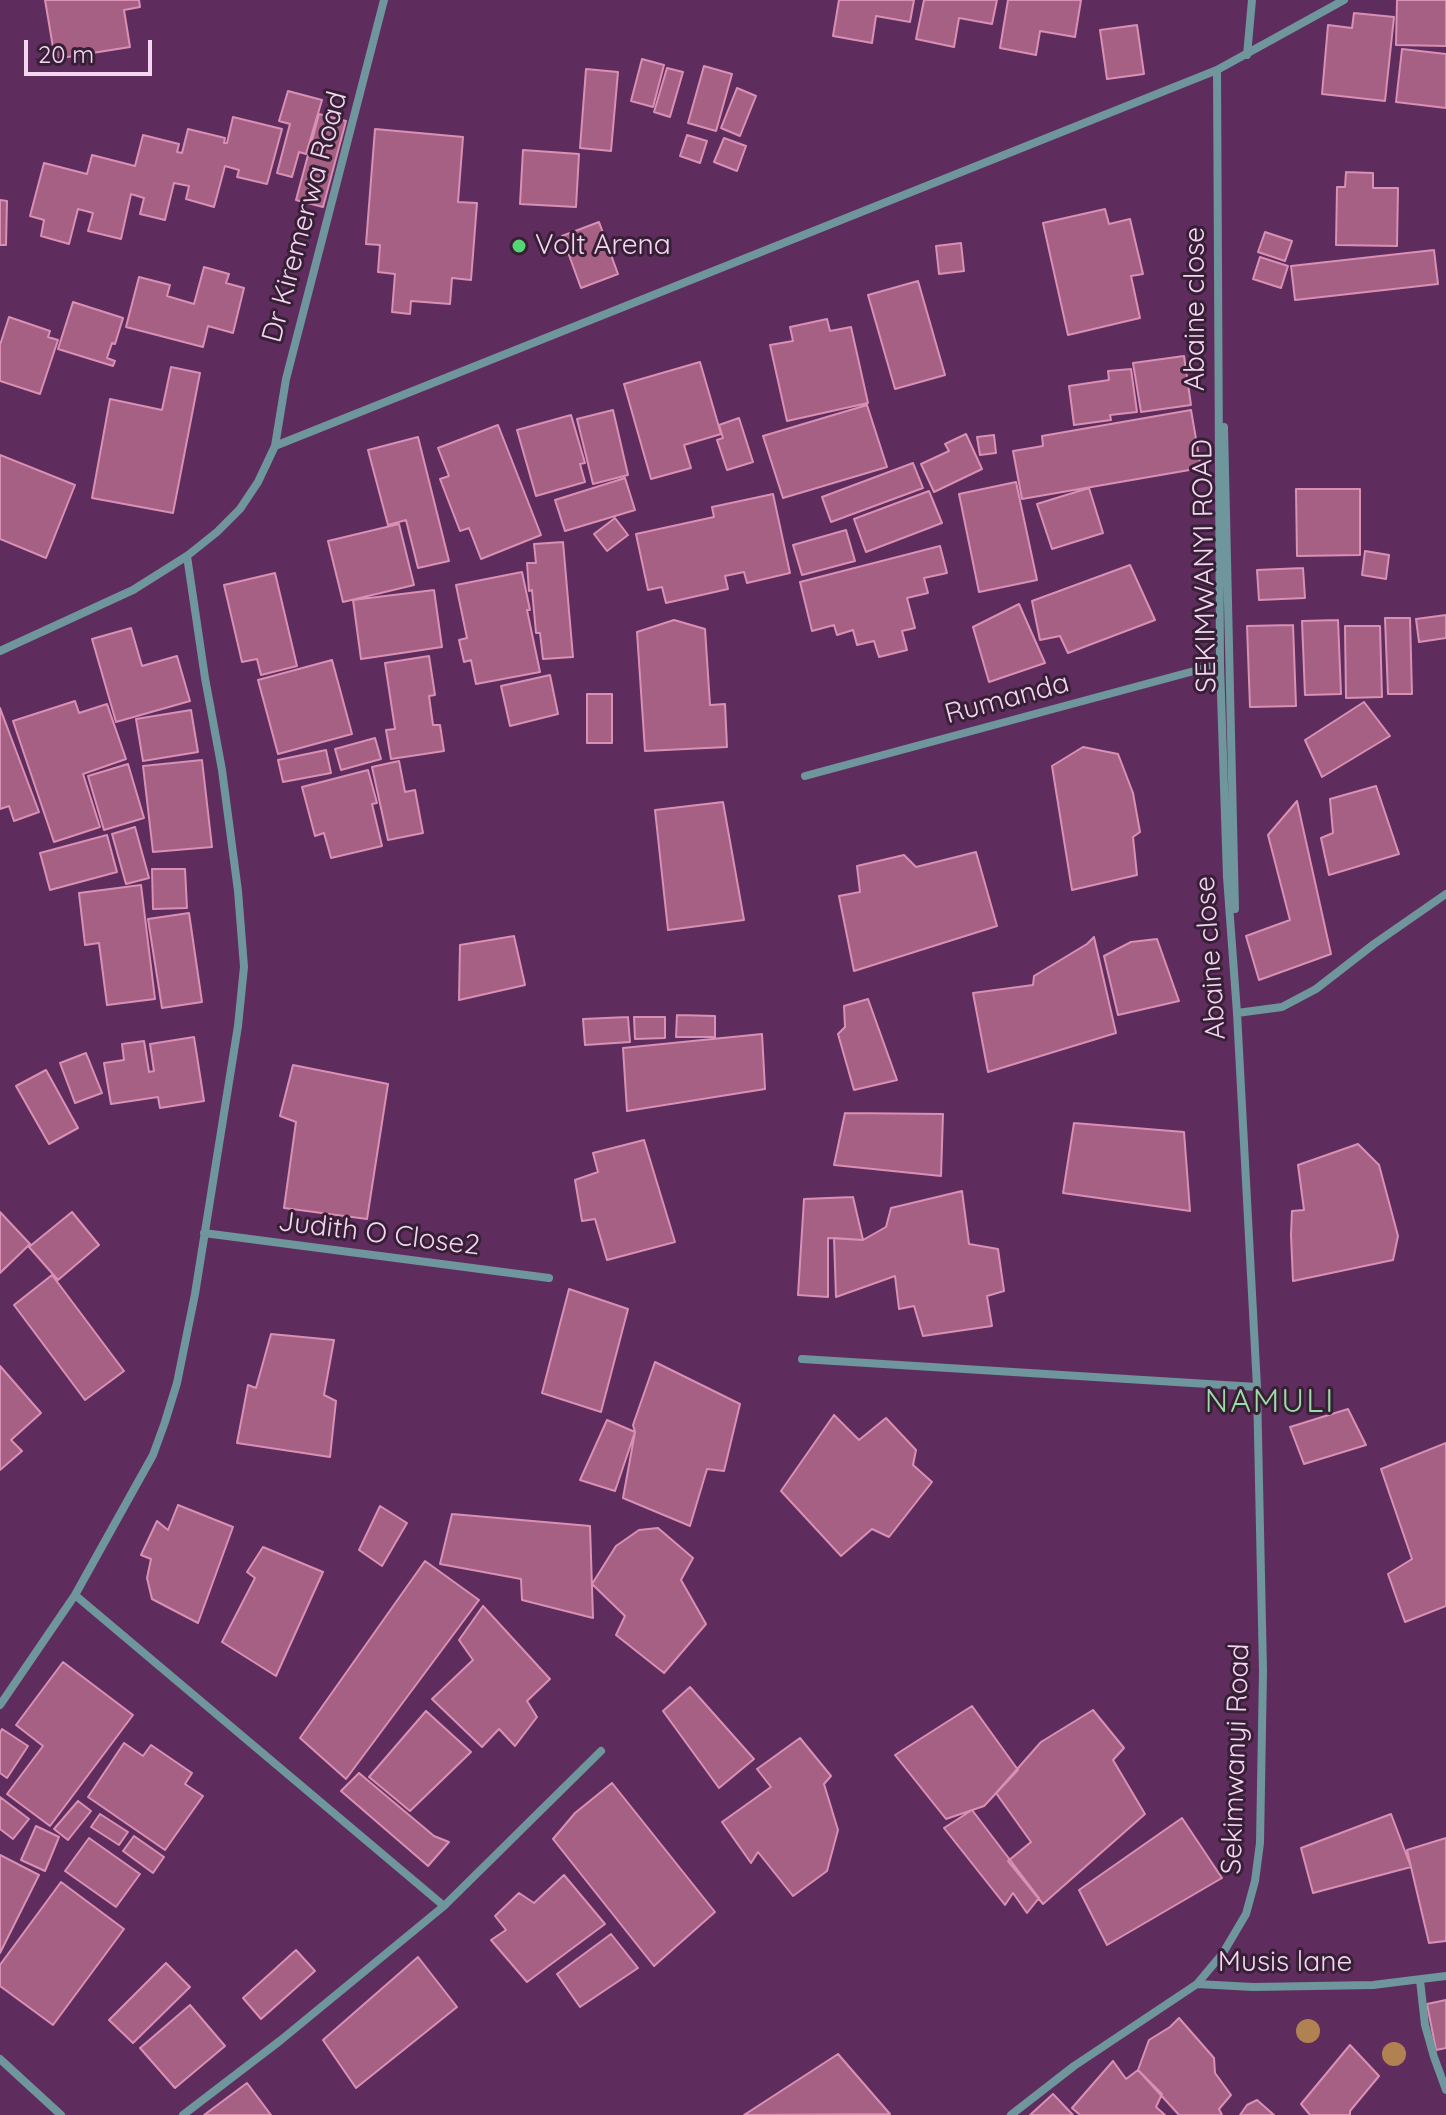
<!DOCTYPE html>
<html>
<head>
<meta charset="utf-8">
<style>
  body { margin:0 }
  #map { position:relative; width:1446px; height:2115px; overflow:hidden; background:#5f2d5d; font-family:Quicksand,sans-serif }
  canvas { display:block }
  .scale { position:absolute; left:24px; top:40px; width:128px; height:36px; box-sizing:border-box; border:4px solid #f4d6f2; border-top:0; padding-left:10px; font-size:24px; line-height:28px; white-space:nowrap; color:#f4d6f2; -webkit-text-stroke:6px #372036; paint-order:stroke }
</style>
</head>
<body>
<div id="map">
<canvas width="1446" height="2115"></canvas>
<div class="scale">20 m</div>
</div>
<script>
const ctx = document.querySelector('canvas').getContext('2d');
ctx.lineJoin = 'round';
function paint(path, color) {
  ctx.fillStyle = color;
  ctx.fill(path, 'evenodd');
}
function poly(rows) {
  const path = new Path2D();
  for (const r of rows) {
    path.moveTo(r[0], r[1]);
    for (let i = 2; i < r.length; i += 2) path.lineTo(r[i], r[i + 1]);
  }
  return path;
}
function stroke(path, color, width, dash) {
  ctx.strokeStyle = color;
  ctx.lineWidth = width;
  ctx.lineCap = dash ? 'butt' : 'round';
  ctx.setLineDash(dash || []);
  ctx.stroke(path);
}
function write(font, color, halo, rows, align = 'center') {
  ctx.font = font + ' Quicksand,sans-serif';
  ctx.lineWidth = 6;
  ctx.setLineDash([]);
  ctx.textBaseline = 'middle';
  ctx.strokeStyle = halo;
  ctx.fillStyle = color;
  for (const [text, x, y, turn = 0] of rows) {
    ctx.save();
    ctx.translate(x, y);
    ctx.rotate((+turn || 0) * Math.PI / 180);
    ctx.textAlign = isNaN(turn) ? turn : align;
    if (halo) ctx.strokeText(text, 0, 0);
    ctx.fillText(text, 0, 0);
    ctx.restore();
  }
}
const building = poly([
  [45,0,139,0,140,7,124,10,130,47,55,59,45,0],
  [839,0,914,0,910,22,876,16,872,43,833,36,839,0],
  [924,0,997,0,992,24,959,18,954,47,916,39,924,0],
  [1008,0,1081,0,1075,37,1040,31,1036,55,1000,48,1008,0],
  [1397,0,1446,0,1446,46,1396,45,1397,0],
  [1354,13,1394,17,1385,101,1322,94,1328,25,1352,28,1354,13],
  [1137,25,1144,74,1107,79,1100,30,1137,25],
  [1402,49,1446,54,1446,108,1396,102,1402,49],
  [642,59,664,65,653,107,631,101,642,59],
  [704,66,732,74,716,131,688,123,704,66],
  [667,68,683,72,670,117,654,112,667,68],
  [586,69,618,72,611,151,580,148,586,69],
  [737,88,756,96,740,136,721,128,737,88],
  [288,91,322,100,306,154,299,152,292,177,277,173,290,124,279,121,288,91],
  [319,114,346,121,323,207,296,200,319,114],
  [233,117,282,129,267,184,237,177,239,170,225,166,214,207,186,199,189,186,174,183,165,220,140,214,144,198,131,194,121,239,88,231,93,213,78,209,69,244,41,236,44,220,30,216,44,163,87,174,92,155,135,166,143,135,179,144,177,152,182,153,188,129,225,138,224,143,227,143,233,117],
  [375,129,463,137,458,202,477,203,471,280,452,278,450,304,411,301,410,314,392,312,395,274,378,272,380,245,366,244,375,129],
  [687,135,707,141,700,163,680,156,687,135],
  [724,138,746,146,737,171,714,162,724,138],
  [523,150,579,154,576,207,520,204,523,150],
  [1346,172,1373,173,1373,188,1398,188,1397,246,1336,245,1337,187,1345,187,1346,172],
  [0,200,7,201,6,245,0,245,0,200],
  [1105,209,1109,224,1130,219,1143,274,1131,276,1140,318,1068,335,1043,223,1105,209],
  [599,222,618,274,581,288,562,236,599,222],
  [1265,232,1292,241,1285,261,1258,252,1265,232],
  [961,243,964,271,939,274,936,246,961,243],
  [1434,250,1438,284,1295,300,1291,266,1434,250],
  [1260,257,1288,266,1281,288,1253,279,1260,257],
  [204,267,229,274,226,283,244,288,233,333,208,326,203,347,126,327,139,277,170,285,167,296,194,304,204,267],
  [918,281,945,375,895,389,868,295,918,281],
  [73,302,123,318,115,344,112,343,107,358,115,361,113,366,58,349,73,302],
  [9,317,50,331,48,337,58,340,40,394,0,381,0,345,9,317],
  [827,319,830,331,851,327,868,403,787,421,770,345,793,341,790,327,827,319],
  [1184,356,1191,405,1141,412,1133,363,1184,356],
  [700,362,721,434,684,445,691,468,651,479,624,384,700,362],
  [171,367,200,373,173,513,92,498,110,399,162,410,171,367],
  [1131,369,1137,412,1110,415,1111,420,1074,425,1069,386,1109,380,1108,371,1131,369],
  [867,405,887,467,783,498,763,436,867,405],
  [613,410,628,475,593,484,577,419,613,410],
  [1191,410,1201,468,1022,499,1013,451,1043,446,1042,436,1191,410],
  [571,415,585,463,580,464,585,482,536,496,517,430,571,415],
  [739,418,753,462,727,470,717,440,723,438,719,425,739,418],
  [498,425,541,535,481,559,469,528,460,531,440,479,449,476,438,448,498,425],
  [966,434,982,469,934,492,921,464,949,451,945,444,966,434],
  [994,435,996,453,980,455,977,437,994,435],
  [418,437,449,561,418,568,406,520,388,525,368,450,418,437],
  [0,455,75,485,46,558,0,539,0,455],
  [913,463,923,488,831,522,822,497,913,463],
  [625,478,635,510,565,531,555,500,625,478],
  [1016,482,1037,580,979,592,959,494,1016,482],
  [1089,488,1103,533,1052,549,1037,504,1089,488],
  [1296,489,1360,489,1360,555,1297,556,1296,489],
  [929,491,942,523,866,552,854,519,929,491],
  [773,494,790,573,747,583,744,572,725,576,728,589,666,603,662,587,648,590,636,534,714,517,712,507,773,494],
  [615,518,628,535,607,551,594,534,615,518],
  [399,524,414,585,343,602,328,541,399,524],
  [846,530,855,561,802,575,793,545,846,530],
  [563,542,573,657,543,659,540,633,536,633,532,590,529,591,527,563,536,563,534,544,563,542],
  [940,546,947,573,924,578,928,593,907,598,915,628,902,631,907,650,879,657,874,641,857,645,853,630,837,635,834,625,812,631,800,582,940,546],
  [1365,551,1389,555,1386,579,1362,575,1365,551],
  [1130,565,1155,620,1068,653,1060,636,1040,640,1032,601,1130,565],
  [1303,568,1305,598,1259,600,1257,570,1303,568],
  [522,572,530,610,527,610,540,672,476,684,471,660,464,662,459,640,467,638,456,585,522,572],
  [275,573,297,666,261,675,257,659,242,662,224,585,275,573],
  [434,590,442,647,361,659,353,600,434,590],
  [1019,604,1045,663,989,682,973,627,1019,604],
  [1446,615,1446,638,1419,642,1416,619,1446,615],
  [1385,618,1410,618,1412,694,1388,694,1385,618],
  [674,620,705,629,710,705,725,704,727,747,645,751,637,632,674,620],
  [1338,620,1341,694,1305,695,1302,621,1338,620],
  [1293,625,1296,706,1250,707,1247,626,1293,625],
  [1345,626,1380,626,1382,697,1346,698,1345,626],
  [131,628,142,666,177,656,190,701,116,722,92,639,131,628],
  [429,656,435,695,429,696,433,725,440,725,444,751,391,759,386,730,395,729,385,663,429,656],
  [332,660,352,734,278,754,258,680,332,660],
  [550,675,558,714,510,726,501,686,550,675],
  [587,694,612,694,612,743,587,743,587,694],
  [75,701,79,713,107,704,126,759,83,774,100,827,54,842,13,721,75,701],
  [1364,702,1390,736,1322,777,1305,740,1364,702],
  [0,708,39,812,14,821,9,806,0,809,0,708],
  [191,710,198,752,143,761,136,719,191,710],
  [375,738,381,759,341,770,335,749,375,738],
  [1083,747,1118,754,1133,793,1140,832,1133,837,1137,875,1072,890,1052,766,1083,747],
  [326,750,331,773,283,782,278,760,326,750],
  [202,760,212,847,153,852,143,766,202,760],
  [399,761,405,792,415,790,423,833,388,840,372,767,399,761],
  [128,764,144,818,104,830,88,776,128,764],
  [368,770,377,803,372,804,382,846,331,858,324,833,315,836,302,787,368,770],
  [1376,786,1399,854,1329,875,1321,838,1333,833,1330,799,1376,786],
  [1297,801,1331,954,1259,980,1246,936,1290,920,1268,835,1297,801],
  [723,802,744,920,668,930,655,810,723,802],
  [135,827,149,878,126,884,112,834,135,827],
  [107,835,117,872,50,890,40,853,107,835],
  [976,852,997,926,854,971,839,896,860,892,857,866,904,855,916,867,976,852],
  [152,869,185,869,187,908,153,909,152,869],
  [141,885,155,999,107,1005,99,943,85,945,79,893,141,885],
  [189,913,202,1002,162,1008,148,919,189,913],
  [514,936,525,985,459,1000,460,945,514,936],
  [1094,937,1116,1033,988,1072,973,993,1033,985,1034,976,1087,944,1094,937],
  [1157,939,1179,1001,1118,1015,1104,956,1131,942,1157,939],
  [868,999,897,1080,854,1090,838,1034,845,1027,844,1006,868,999],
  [677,1015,715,1016,715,1037,676,1037,677,1015],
  [628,1017,630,1042,585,1045,583,1019,628,1017],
  [634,1017,665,1017,665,1038,635,1039,634,1017],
  [762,1034,765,1089,627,1111,623,1048,762,1034],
  [194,1037,204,1101,160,1108,158,1097,111,1104,104,1063,124,1060,122,1044,144,1041,149,1072,154,1071,150,1044,194,1037],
  [86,1053,102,1093,75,1103,60,1063,86,1053],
  [293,1065,388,1084,367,1219,284,1208,296,1122,280,1116,293,1065],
  [46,1070,78,1128,49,1144,16,1086,46,1070],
  [845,1113,943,1114,941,1176,834,1165,845,1113],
  [1074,1123,1184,1132,1190,1211,1063,1193,1074,1123],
  [644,1140,675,1242,607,1260,595,1219,582,1221,575,1180,598,1172,593,1153,644,1140],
  [1358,1144,1379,1165,1398,1236,1393,1260,1293,1281,1291,1235,1292,1211,1304,1210,1298,1165,1358,1144],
  [962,1191,969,1244,998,1249,1004,1291,987,1296,992,1326,923,1336,914,1306,899,1309,895,1276,836,1297,834,1238,863,1240,886,1227,891,1208,962,1191],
  [853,1197,863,1240,828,1238,828,1297,798,1295,804,1199,853,1197],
  [0,1212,30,1244,0,1273,0,1212],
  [72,1212,99,1245,58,1280,29,1247,72,1212],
  [52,1275,124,1371,85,1400,14,1305,52,1275],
  [569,1289,628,1309,601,1412,542,1393,569,1289],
  [271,1334,334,1340,324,1395,336,1401,330,1457,237,1443,248,1385,256,1388,271,1334],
  [655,1362,740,1404,724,1471,707,1469,690,1526,623,1498,635,1432,633,1425,655,1362],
  [0,1366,41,1413,11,1440,22,1451,0,1470,0,1366],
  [1348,1409,1366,1445,1304,1464,1290,1427,1348,1409],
  [834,1415,859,1440,886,1418,916,1450,913,1465,932,1482,889,1537,872,1529,841,1556,781,1491,834,1415],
  [607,1420,635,1432,615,1491,580,1480,607,1420],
  [1446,1443,1446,1606,1405,1622,1388,1574,1412,1559,1381,1469,1446,1443],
  [178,1505,233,1527,198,1623,152,1599,147,1578,151,1559,141,1555,157,1521,168,1530,178,1505],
  [380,1506,407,1523,382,1566,359,1550,380,1506],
  [452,1514,590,1526,593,1618,522,1600,521,1579,440,1564,452,1514],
  [658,1528,693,1558,681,1580,706,1624,664,1673,616,1635,625,1616,592,1584,616,1546,639,1530,658,1528],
  [263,1547,323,1572,276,1676,222,1642,255,1578,247,1572,263,1547],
  [425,1561,479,1600,346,1779,300,1738,425,1561],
  [483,1606,550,1679,527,1701,537,1717,515,1746,499,1729,482,1747,432,1699,473,1660,459,1640,483,1606],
  [63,1662,133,1715,50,1826,7,1794,43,1746,16,1725,63,1662],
  [690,1687,754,1759,719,1788,663,1711,690,1687],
  [972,1706,1018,1770,984,1806,946,1819,895,1755,972,1706],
  [1093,1710,1124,1748,1113,1760,1145,1814,1043,1904,1008,1861,1031,1842,996,1793,1041,1742,1093,1710],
  [426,1711,471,1752,410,1811,369,1777,426,1711],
  [2,1729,28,1746,7,1778,0,1773,0,1733,2,1729],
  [800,1738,831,1776,824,1784,838,1830,827,1871,793,1896,758,1852,751,1863,722,1822,771,1787,757,1769,800,1738],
  [124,1743,143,1756,151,1745,192,1773,185,1784,203,1796,165,1850,88,1797,124,1743],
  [359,1773,434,1836,449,1842,428,1866,341,1791,359,1773],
  [612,1783,715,1912,654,1966,553,1839,575,1813,612,1783],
  [0,1797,29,1819,13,1839,0,1829,0,1797],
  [78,1801,91,1811,68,1840,54,1829,78,1801],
  [972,1810,1039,1898,1027,1913,1013,1893,1005,1905,944,1828,972,1810],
  [100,1814,128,1832,119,1845,91,1827,100,1814],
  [1391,1814,1411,1867,1313,1893,1301,1848,1391,1814],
  [1182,1818,1222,1878,1107,1945,1079,1890,1182,1818],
  [36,1826,59,1837,45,1871,21,1860,36,1826],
  [134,1836,164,1857,153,1873,123,1851,134,1836],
  [89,1838,140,1874,116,1907,65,1871,89,1838],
  [1446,1838,1446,1941,1429,1943,1407,1850,1446,1838],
  [0,1855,39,1875,0,1953,0,1855],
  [564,1875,605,1924,527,1982,491,1940,506,1930,495,1916,519,1893,534,1903,564,1875],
  [61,1882,124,1929,53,2025,0,1986,0,1965,61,1882],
  [611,1934,638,1968,580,2007,557,1974,611,1934],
  [296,1950,315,1971,261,2019,243,1998,296,1950],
  [418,1957,457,2007,356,2088,323,2040,418,1957],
  [166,1963,190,1987,133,2043,109,2020,166,1963],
  [1446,2000,1446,2048,1436,2050,1427,2004,1446,2000],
  [190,2005,225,2046,175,2088,140,2048,190,2005],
  [1179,2018,1214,2058,1215,2073,1231,2095,1219,2109,1222,2115,1179,2115,1138,2070,1149,2040,1170,2027,1179,2018],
  [1350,2045,1379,2076,1350,2111,1350,2115,1310,2115,1301,2104,1350,2045],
  [838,2054,890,2114,744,2115,838,2054],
  [1113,2061,1126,2079,1138,2070,1162,2094,1156,2107,1165,2115,1080,2115,1072,2108,1113,2061],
  [247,2083,271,2115,204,2115,247,2083],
  [1053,2094,1073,2115,1030,2115,1053,2094],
  [1257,2100,1274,2115,1240,2115,1247,2105,1257,2100]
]);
paint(building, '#a56084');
stroke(building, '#d990b4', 2);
stroke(poly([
  [1247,55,1252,0],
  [1224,427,1235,909],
  [275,446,1217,70,1344,0],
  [0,651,133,590,187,556,217,532,240,509,258,482,275,446,286,379,384,0],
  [805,776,1220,664],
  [1237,1011,1237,1013,1282,1007,1316,989,1374,944,1446,894],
  [204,1233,549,1278],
  [802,1359,1257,1387],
  [75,1595,444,1906],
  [0,1705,75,1595,153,1455,165,1422,177,1383,195,1294,238,1026,244,967,238,891,222,770,205,678,187,556],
  [1420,1980,1425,2025,1434,2057,1446,2090],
  [1197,1984,1253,1987,1373,1985,1446,1976],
  [0,2059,61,2115],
  [183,2115,281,2040,444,1906,601,1751],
  [1011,2115,1074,2066,1197,1984,1223,1953,1246,1914,1255,1881,1260,1843,1263,1671,1257,1387,1237,1013,1227,877,1220,664,1217,70]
]), '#6e969c', 8);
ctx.fillStyle = '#b18251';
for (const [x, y] of [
  [1308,2031],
  [1394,2054]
]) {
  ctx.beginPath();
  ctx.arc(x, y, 12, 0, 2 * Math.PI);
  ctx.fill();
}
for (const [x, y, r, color] of [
  [519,246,8,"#53d673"]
]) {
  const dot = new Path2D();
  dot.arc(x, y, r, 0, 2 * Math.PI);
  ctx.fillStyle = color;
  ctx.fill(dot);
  stroke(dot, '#372036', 3);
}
write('28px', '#f4d6f2', '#372036', [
  ["Dr Kiremerwa Road",305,217,-75],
  ["Abaine close",1196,309,-90],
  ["SEKIMWANYI ROAD",1205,566,-91],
  ["Rumanda",1007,699,-15],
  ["Abaine close",1211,958,-94],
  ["Judith O Close2",379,1234,7],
  ["Sekimwanyi Road",1236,1759,-88],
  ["Musis lane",1285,1963]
]);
write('28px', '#f4d6f2', '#372036', [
  ["Volt Arena",535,246]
], 'left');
ctx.letterSpacing = '2px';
write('32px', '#9cdca6', '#372036', [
  ["NAMULI",1270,1402]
]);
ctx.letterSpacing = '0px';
</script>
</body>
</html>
